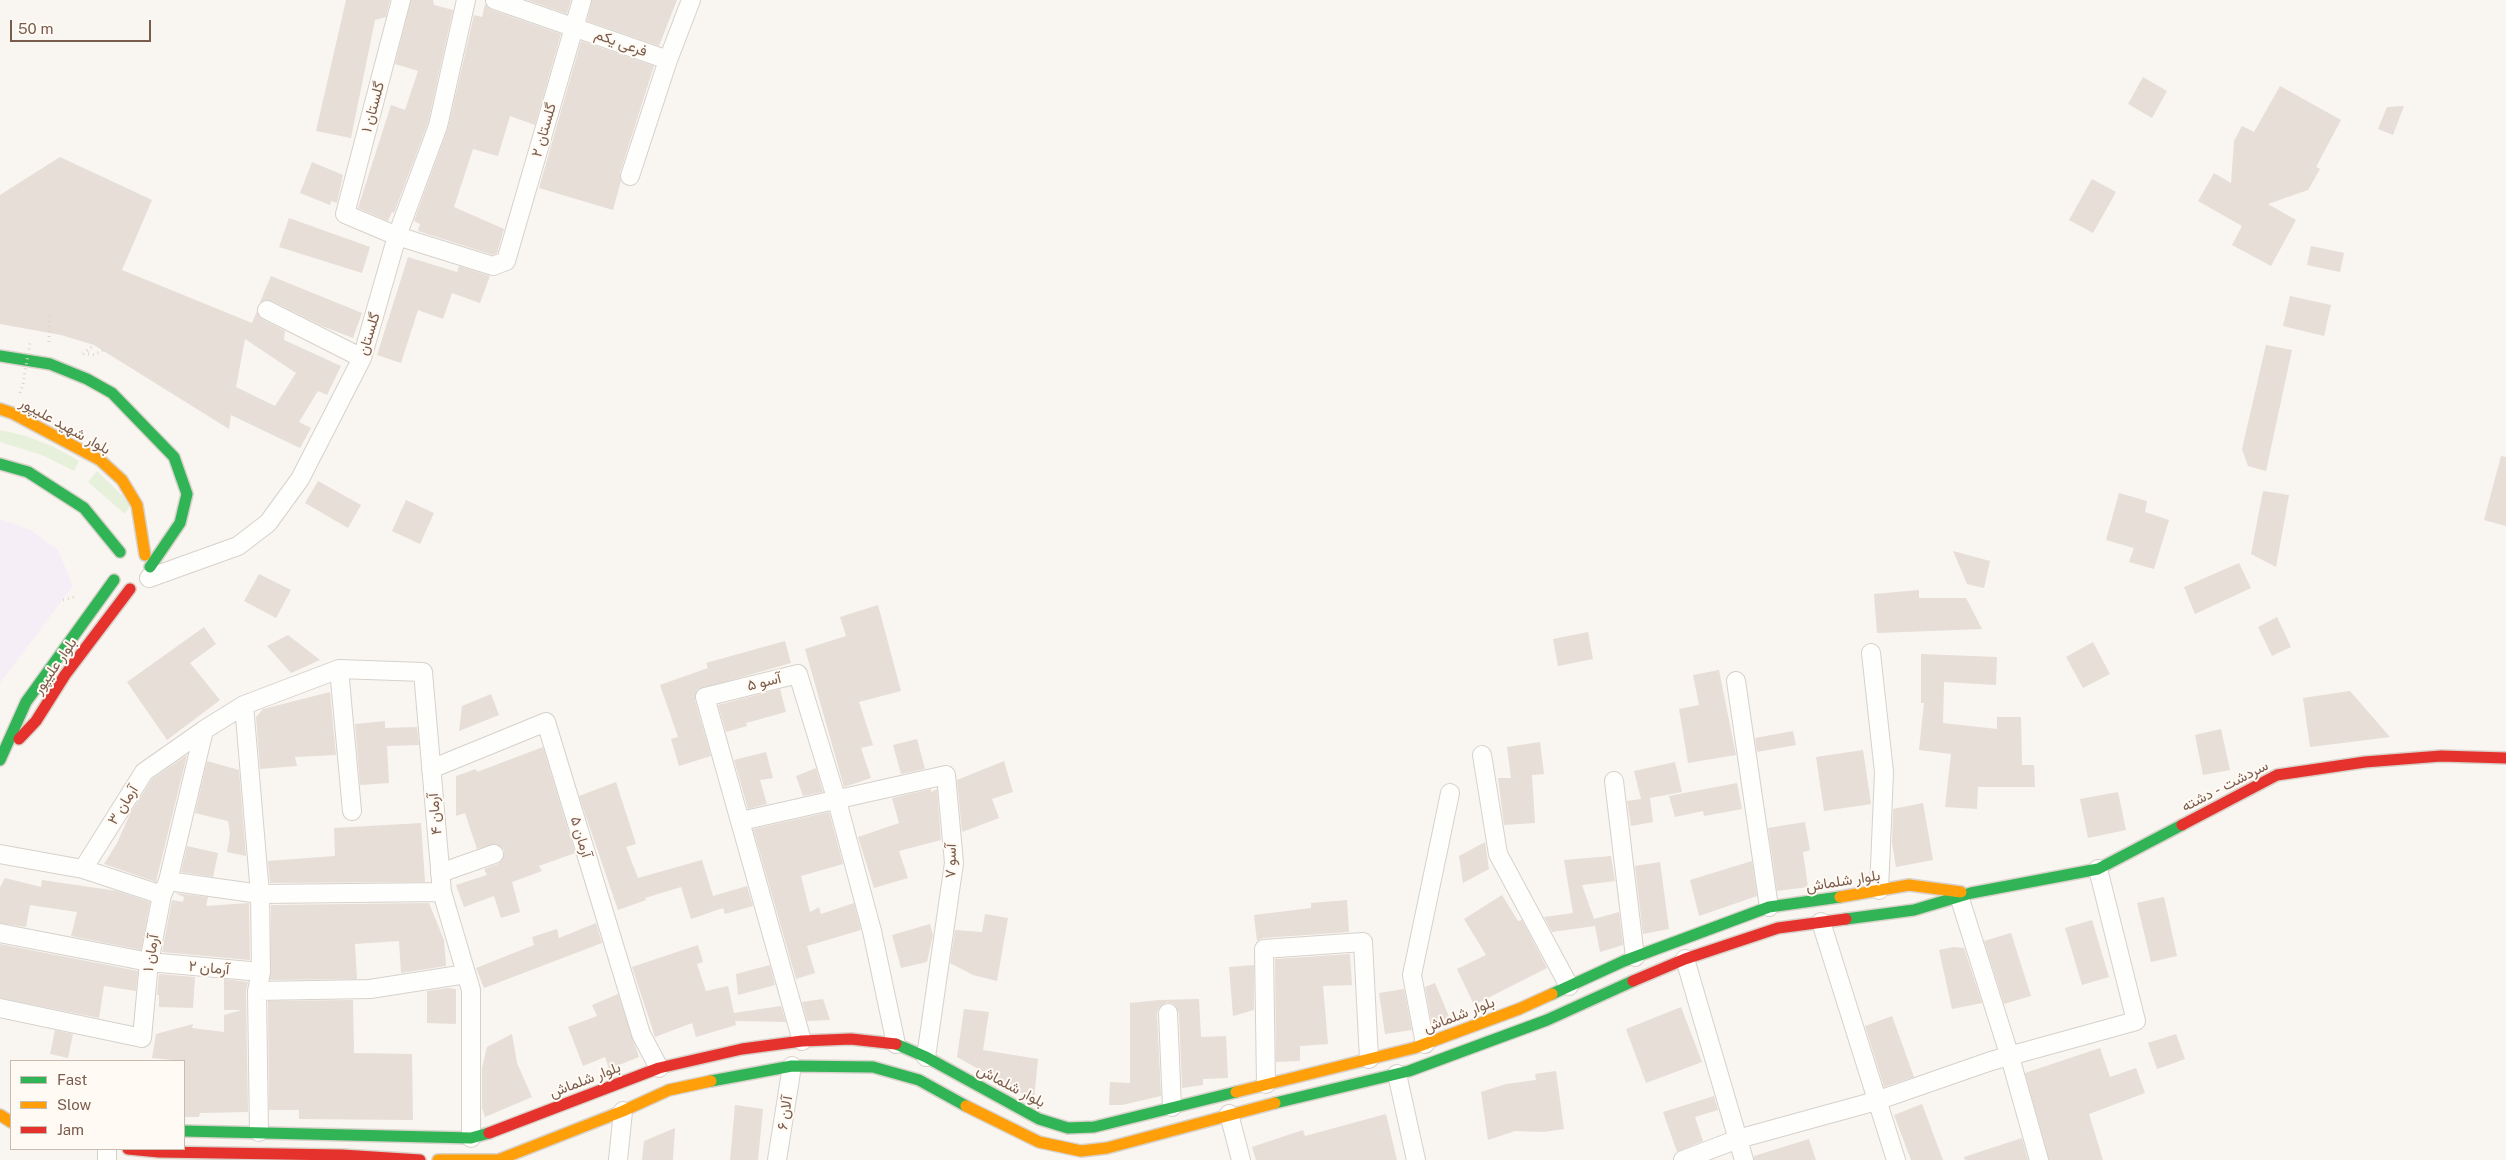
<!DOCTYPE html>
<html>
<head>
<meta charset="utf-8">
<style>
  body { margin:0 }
  #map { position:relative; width:2506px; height:1160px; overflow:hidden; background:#f9f5f0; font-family:"Public Sans",sans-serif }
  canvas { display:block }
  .legend { position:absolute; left:10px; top:1060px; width:175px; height:90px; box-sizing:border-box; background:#fffaf3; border:1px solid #cabbb1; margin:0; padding:6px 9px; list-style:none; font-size:15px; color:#7a5c4d }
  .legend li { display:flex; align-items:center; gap:10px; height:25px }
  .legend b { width:25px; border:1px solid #cabbb1 }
  .scale { position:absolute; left:10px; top:20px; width:141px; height:22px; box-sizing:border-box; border:2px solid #7a5c4d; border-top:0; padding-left:6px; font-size:15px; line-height:18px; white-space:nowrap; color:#7a5c4d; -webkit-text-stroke:4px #fffaf3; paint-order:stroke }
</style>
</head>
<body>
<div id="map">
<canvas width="2506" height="1160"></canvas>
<ul class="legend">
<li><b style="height:6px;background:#30b455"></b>Fast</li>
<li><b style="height:6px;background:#ff9f0a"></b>Slow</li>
<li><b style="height:6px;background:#e5322d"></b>Jam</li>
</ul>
<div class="scale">50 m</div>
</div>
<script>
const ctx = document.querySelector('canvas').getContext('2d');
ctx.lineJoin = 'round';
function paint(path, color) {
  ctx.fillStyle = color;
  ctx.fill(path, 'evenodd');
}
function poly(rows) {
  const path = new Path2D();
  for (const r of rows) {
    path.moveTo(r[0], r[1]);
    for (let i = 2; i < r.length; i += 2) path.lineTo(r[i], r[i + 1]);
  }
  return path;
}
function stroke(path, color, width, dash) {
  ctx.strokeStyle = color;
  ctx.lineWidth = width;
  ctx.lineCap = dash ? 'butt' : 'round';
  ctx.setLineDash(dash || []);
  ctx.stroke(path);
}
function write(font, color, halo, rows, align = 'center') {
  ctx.font = font + ' "Public Sans",Vazirmatn,sans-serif';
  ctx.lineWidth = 4;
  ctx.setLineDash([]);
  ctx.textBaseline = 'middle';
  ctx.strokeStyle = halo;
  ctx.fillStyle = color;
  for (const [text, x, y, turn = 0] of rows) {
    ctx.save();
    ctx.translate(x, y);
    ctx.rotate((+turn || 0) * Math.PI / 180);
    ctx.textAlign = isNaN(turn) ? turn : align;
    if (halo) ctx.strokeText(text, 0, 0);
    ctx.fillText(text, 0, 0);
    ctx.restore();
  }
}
paint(poly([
  [0,519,31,530,58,550,73,586,0,683]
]), '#f6eef6');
paint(poly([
  [0,430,26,436,54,447,79,461,74,471,42,455,0,442],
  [97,471,131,504,125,514,88,482]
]), '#e7f0db');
paint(poly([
  [346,0,390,0,386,17,375,20,351,138,316,131],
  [411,0,433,0,434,5,453,10,428,123,394,213,392,212,388,221,358,208,391,105,405,110,418,71,395,64],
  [527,0,571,0,567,14],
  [592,0,677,0,659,46,587,21],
  [485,4,492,10,561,34,535,125,510,116,498,156,473,149,454,207,504,229,497,253,493,255,418,231,420,224,414,221,448,128,474,15,482,17],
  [581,41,654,66,620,173,621,181,613,210,539,188],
  [2143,77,2167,91,2152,118,2128,104],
  [2280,86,2341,120,2316,167,2320,169,2308,190,2268,204,2296,220,2271,266,2232,245,2242,226,2198,201,2214,173,2231,183,2234,141,2242,126,2254,132],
  [2404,106,2393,135,2378,129,2387,107],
  [60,157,152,200,122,270,252,323,257,311,262,319,285,331,284,340,341,366,327,395,318,391,299,422,311,428,300,448,231,415,229,429,94,345,61,335,0,324,0,195],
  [245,339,296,373,275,406,236,387],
  [312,162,343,175,337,203,331,201,330,205,300,193],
  [2092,179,2116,192,2093,233,2069,220],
  [289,218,370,247,362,273,279,247],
  [2311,246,2344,253,2340,272,2307,265],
  [408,257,457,272,459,266,490,276,480,303,452,293,443,319,418,310,401,363,377,355],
  [271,276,362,313,353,338,322,326,272,301,260,302],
  [2290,296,2331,305,2324,336,2283,326],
  [2266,345,2292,350,2266,471,2248,466,2242,449],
  [2501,456,2506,457,2506,526,2484,520],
  [318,481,361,505,348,528,305,503],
  [2263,491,2289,495,2276,567,2251,554],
  [2119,493,2147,501,2145,512,2169,520,2154,569,2129,562,2134,548,2106,540],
  [406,500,434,513,420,544,392,531],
  [1953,551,1990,561,1984,588,1967,584],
  [2239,563,2251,588,2195,614,2184,587],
  [259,574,291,590,276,618,244,601],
  [1919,590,1919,598,1966,598,1982,629,1877,633,1874,594],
  [878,605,901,691,859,702,873,745,861,748,871,778,844,787,805,649,846,636,840,617],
  [2277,617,2291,647,2272,656,2258,627],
  [204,627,216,644,190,663,220,700,167,740,127,682],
  [1588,632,1593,659,1558,666,1553,639],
  [288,635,320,660,291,673,267,646],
  [785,641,791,663,697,690,695,700,711,756,679,766,671,739,678,737,660,685,708,668,706,663],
  [2093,642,2110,674,2083,688,2066,657],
  [1921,654,1997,657,1996,685,1944,682,1943,723,1997,729,1997,717,2021,717,2022,765,2034,765,2035,787,1978,787,1977,809,1945,807,1951,754,1919,750,1924,703,1921,703],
  [1719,670,1736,755,1688,763,1679,709,1699,705,1693,675],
  [780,689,786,712,746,723,747,726,726,732,718,705],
  [2350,691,2390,737,2310,747,2303,698],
  [330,692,336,755,295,757,297,766,260,769,256,717,263,709],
  [491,694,499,715,459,731,462,706],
  [385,721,385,728,417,727,419,745,387,746,389,783,360,785,355,724],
  [2221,729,2230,770,2203,775,2195,735],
  [1793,731,1796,745,1757,752,1755,738],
  [917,739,925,769,901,774,893,745],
  [1540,742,1544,774,1532,775,1535,823,1504,825,1498,778,1511,778,1507,747],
  [543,747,575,853,539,866,542,871,512,882,520,912,501,918,494,896,464,907,456,885,487,875,484,869,498,864,504,855,504,850,496,844,477,849,465,813,456,816,456,776,476,769,477,772],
  [1863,750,1871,804,1824,811,1816,757],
  [766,752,773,778,760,780,767,804,748,809,734,760],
  [187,755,156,882,104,864,117,843,130,814,152,779],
  [207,761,239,770,246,856,227,852,230,834,228,821,195,813],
  [1004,761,1013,792,992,799,999,818,962,832,957,780],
  [1675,762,1682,792,1650,798,1653,822,1631,826,1627,801,1641,799,1634,771],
  [816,768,823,792,803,796,796,776],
  [616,782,636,844,626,847,638,878,702,860,713,896,747,886,753,906,725,914,723,908,691,919,681,887,645,898,646,900,618,910,579,796],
  [1737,783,1742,809,1704,816,1703,811,1675,817,1669,796],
  [931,789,931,792,937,789,941,840,899,851,908,878,874,888,858,837,899,823,892,798],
  [2118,792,2126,830,2088,838,2080,799],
  [1923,803,1933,860,1896,867,1892,843,1893,809],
  [829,812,843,864,801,876,810,912,819,907,821,914,854,903,861,930,807,946,815,973,796,979,753,829],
  [1805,822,1810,850,1803,852,1808,887,1777,891,1768,828],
  [421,823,425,882,270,883,268,861,335,856,334,828],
  [1485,842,1489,869,1463,883,1459,856],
  [187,846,218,853,213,877,181,872],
  [1611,856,1615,881,1582,885,1594,919,1619,912,1623,945,1600,952,1595,926,1552,932,1544,917,1573,913,1564,860],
  [1752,861,1757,896,1699,916,1690,880],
  [1660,862,1669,929,1643,934,1635,866],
  [5,878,41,887,42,880,117,891,150,902,141,950,71,936,77,912,30,905,26,927,0,923,0,887],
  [175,893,208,897,206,906,249,903,250,960,162,952,172,900,183,902,184,897],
  [1502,895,1518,921,1522,920,1547,968,1474,1005,1457,969,1486,955,1464,919],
  [2164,897,2177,956,2151,962,2137,903],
  [1347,900,1349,932,1263,938,1257,941,1254,915,1311,908,1311,903],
  [429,903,444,940,446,966,401,973,399,941,355,944,357,979,270,980,271,905],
  [985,914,1008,918,997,981,973,975,950,963,955,930,982,932],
  [2092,920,2109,977,2082,985,2065,928],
  [596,923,602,943,484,988,476,968,534,945,532,937,557,929,559,938],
  [930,924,933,935,927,962,901,968,892,935],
  [2011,933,2031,996,2004,1004,1984,941],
  [0,944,138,971,136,991,104,986,99,1018,0,998],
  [698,945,703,962,697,964,706,991,728,986,734,1013,781,1006,786,1022,735,1021,736,1025,696,1037,692,1023,655,1037,632,967],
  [1954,947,1964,948,1982,1003,1952,1009,1939,950],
  [1350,954,1352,985,1323,986,1328,1044,1300,1046,1300,1061,1276,1062,1275,959],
  [770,965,775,985,738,995,736,974],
  [1254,965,1254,1010,1233,1016,1229,967],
  [159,974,195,977,193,1008,159,1007,159,995,157,995],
  [224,979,248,982,246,991,248,1112,200,1113,199,1117,184,1117,184,1061,152,1058,156,1034,193,1024,192,1028,224,1032,224,1015,242,1010,224,1010],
  [1435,983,1450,1019,1432,1025,1425,987],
  [448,988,456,989,456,1024,427,1023,427,991],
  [1404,989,1412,1030,1385,1034,1379,993],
  [618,994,639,1057,609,1069,605,1057,583,1066,568,1027,597,1016,592,1005],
  [823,999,830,1020,807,1021,802,1002],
  [1199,999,1201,1037,1226,1036,1228,1078,1203,1079,1203,1085,1182,1088,1179,1013,1173,1004,1167,1002,1159,1008,1157,1013,1161,1096,1122,1105,1109,1105,1110,1082,1130,1083,1130,1003,1159,1000],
  [353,1000,354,1053,412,1054,413,1120,299,1119,299,1110,269,1110,268,1001],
  [1681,1007,1702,1062,1646,1083,1626,1029],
  [964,1009,989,1012,983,1050,1038,1059,1034,1100,957,1057],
  [1892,1016,1914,1077,1884,1087,1865,1026],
  [55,1030,73,1034,68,1058,50,1054],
  [512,1034,517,1063,532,1097,485,1117,482,1108,482,1068,487,1047],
  [2176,1034,2185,1059,2157,1069,2148,1043],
  [2100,1048,2110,1077,2136,1068,2145,1093,2089,1114,2103,1160,2049,1160,2025,1073],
  [1556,1071,1564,1129,1543,1132,1515,1131,1488,1140,1481,1092,1506,1084,1536,1080,1535,1074],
  [1714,1096,1718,1110,1695,1117,1703,1141,1677,1152,1663,1112],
  [1922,1104,1943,1160,1911,1160,1894,1115],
  [735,1105,763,1109,758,1160,730,1160],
  [1386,1114,1397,1160,1256,1160,1252,1147,1303,1130,1305,1136],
  [675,1128,673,1160,642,1160,644,1141],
  [2022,1138,2028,1160,1965,1160,1964,1157],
  [1809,1139,1816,1160,1754,1160,1754,1156]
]), '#e6ded7');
const street = poly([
  [401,0,345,214,397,236,493,266,506,261,582,0],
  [495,0,668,60],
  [630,176,668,60,691,0],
  [267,310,362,358],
  [149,578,238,546,268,523,300,479,362,358,397,236,438,126,466,0],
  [1871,653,1884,772,1879,890],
  [339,669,352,811],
  [1736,681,1769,907],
  [1482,755,1498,854,1569,986],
  [431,769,546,722,641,1034,659,1068],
  [1614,781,1635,957],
  [741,821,946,775,954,863,926,1057],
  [0,854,83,869,144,772,204,730,244,705,339,669,423,672,442,892,471,990,471,1138],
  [83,869,162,895],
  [440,873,494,854],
  [168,881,260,894,244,705],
  [1959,896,2010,1057,2039,1160],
  [1821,922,1896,1160],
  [0,933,149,962,261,972,257,991,259,1132],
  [1685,959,1744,1160],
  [261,972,260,894,442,892],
  [257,991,370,989,466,974],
  [0,1008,142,1038,149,962,162,895,168,881,204,730],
  [1168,1013,1172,1107],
  [802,1041,705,697,798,674,837,801,872,931,896,1044],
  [1425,1044,1412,975,1450,793],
  [1397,1074,1416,1160],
  [1266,1084,1264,949,1363,942,1369,1059],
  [1229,1114,1241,1160],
  [107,1149,107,1160],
  [618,1160,623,1111],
  [777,1160,792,1066],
  [1683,1160,1738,1139,1876,1101,1991,1061,2136,1021,2098,869]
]);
const fast = poly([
  [0,356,50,364,87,379,112,393,174,457,187,494,180,523,150,567],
  [0,464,28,472,84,508,120,552],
  [0,760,26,702,114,580],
  [1846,919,1914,910,1971,893,2098,869,2182,825],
  [1552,994,1624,961,1769,907,1840,897],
  [896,1044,926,1057,1039,1119,1068,1128,1094,1127,1236,1092],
  [711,1081,792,1066,873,1067,919,1080,966,1106],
  [1275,1103,1409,1071,1547,1020,1633,981],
  [184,1131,471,1138,489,1133]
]);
const slow = poly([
  [0,409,12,413,100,460,122,480,137,505,145,555],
  [1840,897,1909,885,1961,892],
  [1236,1092,1414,1048,1519,1009,1552,994],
  [966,1106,1039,1142,1081,1151,1107,1148,1275,1103],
  [0,1115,11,1122],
  [438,1160,498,1160,623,1111,669,1090,711,1081]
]);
const jam = poly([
  [19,739,36,721,65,675,130,589],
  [2182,825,2277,775,2365,762,2441,756,2506,758],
  [1633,981,1685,959,1778,928,1846,919],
  [489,1133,659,1068,742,1049,802,1041,851,1039,896,1044],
  [128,1149,159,1152,342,1155,420,1160]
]);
stroke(street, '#d7d1cb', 20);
stroke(fast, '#d9d2cb', 14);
stroke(slow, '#d9d2cb', 14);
stroke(jam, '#d9d2cb', 14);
stroke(poly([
  [49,342,50,313],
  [83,354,94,345],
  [88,354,94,355,103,350],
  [20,393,23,384],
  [63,600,74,597]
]), '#dcd5d0', 3, [1, 4]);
stroke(street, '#fefefd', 18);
stroke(fast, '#30b455', 11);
stroke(slow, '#ff9f0a', 11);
stroke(jam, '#e5322d', 11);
stroke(poly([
  [23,384,30,343]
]), '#dcd5d0', 3, [1, 4]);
write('15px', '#7a5c4d', '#fffaf3', [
  ["فرعی یکم",621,43,20],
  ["گلستان ۱",373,107,-75],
  ["گلستان ۲",544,130,-74],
  ["گلستان",369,334,-73],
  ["بلوار شهید علیپور",65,426,29],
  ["بلوار علیپور",55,666,-55],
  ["آسو ۵",764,682,-14],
  ["سردشت - دشته",2225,786,-27],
  ["آرمان ۳",123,805,-58],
  ["آرمان ۴",435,814,-95],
  ["آرمان ۵",581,837,73],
  ["آسو ۷",951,861,-89],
  ["بلوار شلماش",1843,881,-9],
  ["آرمان ۱",151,953,-81],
  ["آرمان ۲",209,968,5],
  ["بلوار شلماش",1459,1015,-21],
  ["بلوار شلماش",585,1080,-21],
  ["بلوار شلماش",1011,1086,28],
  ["آلان ۶",785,1113,-81]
]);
</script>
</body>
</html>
